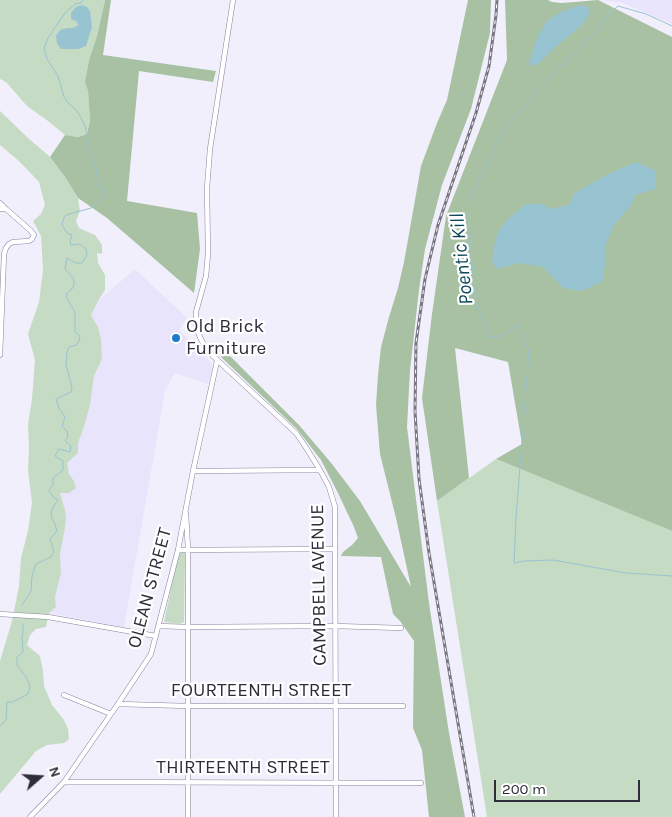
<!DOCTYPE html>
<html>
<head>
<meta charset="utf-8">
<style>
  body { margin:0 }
  #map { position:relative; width:672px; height:817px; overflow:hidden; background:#f1effc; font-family:Karla,sans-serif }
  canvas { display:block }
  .north { position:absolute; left:15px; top:752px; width:50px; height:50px; -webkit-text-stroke:4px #fff; paint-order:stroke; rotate:71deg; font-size:14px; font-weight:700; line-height:20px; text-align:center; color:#2f2d39 }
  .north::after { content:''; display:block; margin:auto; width:18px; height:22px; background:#2f2d39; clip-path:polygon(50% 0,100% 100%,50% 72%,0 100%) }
  .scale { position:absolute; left:494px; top:780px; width:146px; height:22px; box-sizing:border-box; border:2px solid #2f2d39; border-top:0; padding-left:6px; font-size:15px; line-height:18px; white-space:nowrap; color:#2f2d39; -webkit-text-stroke:4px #fff; paint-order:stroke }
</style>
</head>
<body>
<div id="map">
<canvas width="672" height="817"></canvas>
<div class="north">N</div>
<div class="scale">200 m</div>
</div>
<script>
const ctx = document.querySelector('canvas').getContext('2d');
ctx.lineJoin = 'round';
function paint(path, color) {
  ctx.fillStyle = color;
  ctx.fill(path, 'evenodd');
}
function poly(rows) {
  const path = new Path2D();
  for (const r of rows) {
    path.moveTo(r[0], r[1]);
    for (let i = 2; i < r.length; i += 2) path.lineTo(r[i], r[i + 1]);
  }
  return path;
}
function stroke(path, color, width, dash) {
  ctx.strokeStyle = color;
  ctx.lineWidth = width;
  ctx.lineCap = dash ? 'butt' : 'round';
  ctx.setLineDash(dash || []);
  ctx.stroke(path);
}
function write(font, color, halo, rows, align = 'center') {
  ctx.font = font + ' Karla,sans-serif';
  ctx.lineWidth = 4.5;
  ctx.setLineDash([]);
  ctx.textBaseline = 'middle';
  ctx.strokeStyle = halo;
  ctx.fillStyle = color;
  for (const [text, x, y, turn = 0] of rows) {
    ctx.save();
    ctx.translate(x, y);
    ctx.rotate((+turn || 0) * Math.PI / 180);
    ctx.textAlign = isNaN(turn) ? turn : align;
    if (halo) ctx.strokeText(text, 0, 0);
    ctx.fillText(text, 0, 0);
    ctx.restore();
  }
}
paint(poly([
  [600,0,672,0,672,24,623,3],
  [135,269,187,318,179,330,203,353,213,366,208,384,175,373,165,391,124,627,49,613,56,607,55,597,61,573,60,554,65,528,65,510,60,493,74,481,69,474,66,463,78,453,78,443,84,427,90,405,94,376,102,359,101,339,98,327,91,315,98,301]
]), '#e8e4fc');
paint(poly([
  [0,0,105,0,97,36,89,60,85,82,88,91,90,121,87,134,78,137,65,135,48,121,27,106,6,82,0,79],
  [0,111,27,137,50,157,65,177,78,198,80,211,76,221,79,228,95,235,102,245,102,254,97,253,98,263,105,275,105,290,98,301,91,315,98,327,101,339,102,359,94,376,90,405,84,427,78,443,78,453,67,463,69,474,74,481,76,488,69,493,60,493,65,510,66,517,65,528,60,554,61,573,55,597,56,607,49,613,46,627,36,629,30,635,27,645,40,656,43,671,44,686,52,705,64,720,68,729,69,739,64,743,47,745,36,751,0,794,0,661,12,621,19,586,21,558,28,531,32,502,28,471,29,448,28,424,32,399,35,360,28,334,39,302,43,270,41,236,33,221,41,214,45,205,39,182,20,162,0,145],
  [496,459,672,531,672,817,487,817,437,501],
  [180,553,185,553,184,622,180,624,164,622,178,555]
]), '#c6dbc3');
paint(poly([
  [105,0,111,0,103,55,216,71,213,82,139,71,127,201,197,213,200,249,194,293,107,218,78,198,65,177,50,157,65,135,78,137,87,134,90,121,88,91,85,82,89,60,97,36],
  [468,0,491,0,490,33,471,109,442,185,425,249,419,290,410,370,407,427,429,603,449,733,465,817,429,817,422,750,413,728,414,641,400,621,393,614,381,557,341,556,343,552,352,545,358,538,354,527,338,493,321,460,297,429,222,358,218,349,226,352,299,425,332,464,360,501,411,587,396,518,380,454,376,405,378,375,381,347,389,317,398,288,404,262,421,166,437,123,447,100],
  [505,0,548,0,552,2,562,3,598,0,672,37,672,531,496,459,522,444,508,362,455,348,469,478,437,501,422,398,432,314,446,216,507,60]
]), '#a8c1a3');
paint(poly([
  [82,5,87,7,90,11,92,27,86,46,78,49,61,49,57,43,56,36,60,30,67,28,73,28,79,25,76,21,71,19,71,13,76,7],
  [577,6,587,6,589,9,589,14,582,25,552,50,538,64,532,66,529,64,535,43,540,32,548,20,561,12],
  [636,162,656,171,656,189,635,195,631,205,614,225,606,244,605,264,602,282,581,291,563,288,543,267,518,263,498,269,492,263,495,241,499,230,507,220,526,204,542,204,551,209,569,205,575,193,608,174]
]), '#98c3d1');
stroke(poly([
  [672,26,646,14,618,6,608,15,589,39,555,72,503,130,486,167,470,196,469,222,475,300,491,338,503,335,518,325,529,351,516,518,514,563,524,561,553,560,626,573,672,576],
  [22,605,31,591,32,576,36,564,51,557,54,552,50,539,57,531,55,524,52,519,51,514,53,507,58,500,53,497,49,490,53,485,53,478,63,470,63,461,55,456,59,449,70,452,71,446,65,441,68,437,67,431,62,426,65,417,59,408,56,399,71,392,72,387,66,365,67,352,69,347,76,345,79,341,80,336,75,332,75,312,66,297,67,293,72,289,74,285,74,279,65,269,67,258,76,263,82,263,87,255,86,249,80,244,71,245,70,242,72,235,67,233,62,225,64,217,66,215,91,208,98,202,104,194,105,190,99,187,97,176,97,169,93,164,90,156,88,138,85,126,79,114,75,109,69,104,64,97,58,76,47,59,44,48,48,38,65,13,75,4,81,3,83,0],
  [0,726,6,720,7,702,13,702,28,694,30,686,26,677,17,665,17,657,23,652,22,636,23,633,23,624]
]), '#98c3d1', 1);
const minor = poly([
  [233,0,210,149,207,188,208,254,206,276,196,312,196,324,199,335,205,347,213,356,296,433,305,446,320,470,329,487,335,507,336,817],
  [0,203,6,209,0,209],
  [0,355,4,254,6,248,9,244,13,242,29,241,32,239,34,235,30,230,6,209],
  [193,471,320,470],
  [186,514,188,549,188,817],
  [178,550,335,549],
  [0,614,48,617,156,636],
  [159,626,188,627,335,626,401,628],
  [64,695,111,714],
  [118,704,188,706,403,706],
  [64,782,421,783],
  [30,817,64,782,111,714,118,704,151,654,178,550,193,471,217,361]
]);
stroke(minor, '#87829f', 5.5);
stroke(minor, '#fff', 4.5);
const rail = poly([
  [474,817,429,553,419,479,415,411,416,343,425,279,438,225,476,113,489,66,496,15,497,0]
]);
stroke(rail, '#787682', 3);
stroke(rail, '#fff', 1, [4]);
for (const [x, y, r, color] of [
  [176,338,5,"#1b7dc9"]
]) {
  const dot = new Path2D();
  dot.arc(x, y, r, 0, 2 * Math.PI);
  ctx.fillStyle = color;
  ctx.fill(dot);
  stroke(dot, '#fff', 2);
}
write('19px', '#2f2d39', '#fff', [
  ["Old Brick",186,327],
  ["Furniture",186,349]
], 'left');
write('19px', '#2f2d39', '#fff', [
  ["CAMPBELL AVENUE",319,585,-91],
  ["OLEAN STREET",150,588,-75],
  ["FOURTEENTH STREET",261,691],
  ["THIRTEENTH STREET",243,768]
]);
write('italic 20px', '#0c4959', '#fff', [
  ["Poentic Kill",462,259,-96]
]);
</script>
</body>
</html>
